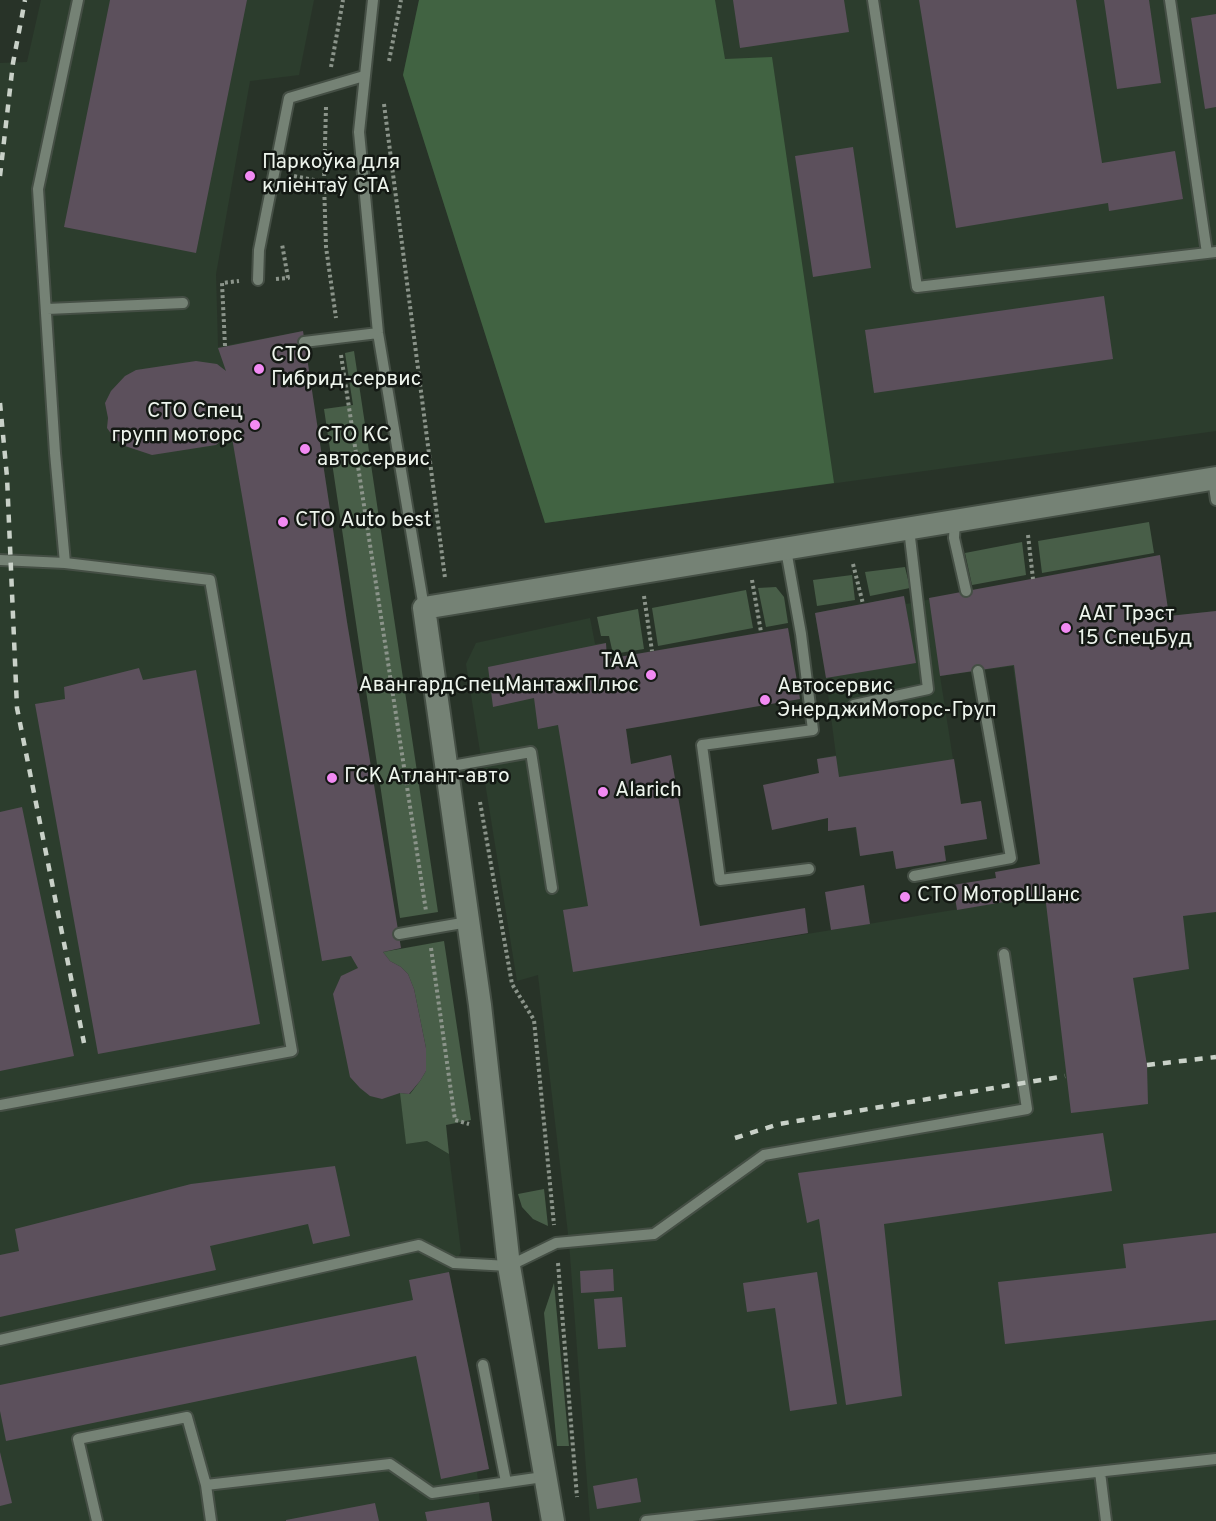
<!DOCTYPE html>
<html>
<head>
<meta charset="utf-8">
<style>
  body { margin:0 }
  canvas { display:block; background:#283328 }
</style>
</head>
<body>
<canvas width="1216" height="1521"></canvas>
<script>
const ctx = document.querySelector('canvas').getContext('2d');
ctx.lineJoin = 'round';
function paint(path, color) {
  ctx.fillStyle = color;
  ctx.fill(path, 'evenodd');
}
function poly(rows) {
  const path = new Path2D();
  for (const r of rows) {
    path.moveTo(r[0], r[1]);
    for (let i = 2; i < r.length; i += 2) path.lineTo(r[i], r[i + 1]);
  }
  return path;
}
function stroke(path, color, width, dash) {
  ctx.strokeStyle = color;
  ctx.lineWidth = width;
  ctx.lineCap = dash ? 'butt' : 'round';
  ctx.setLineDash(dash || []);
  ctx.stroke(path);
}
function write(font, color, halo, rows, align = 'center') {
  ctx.font = font + ' Overpass,sans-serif';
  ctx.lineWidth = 5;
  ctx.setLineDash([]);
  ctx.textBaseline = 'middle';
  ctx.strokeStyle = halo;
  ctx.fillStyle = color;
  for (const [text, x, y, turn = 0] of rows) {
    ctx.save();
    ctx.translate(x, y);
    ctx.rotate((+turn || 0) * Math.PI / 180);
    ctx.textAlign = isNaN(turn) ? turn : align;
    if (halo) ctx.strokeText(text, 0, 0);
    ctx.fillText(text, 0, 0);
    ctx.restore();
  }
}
paint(poly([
  [41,0,314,0,299,75,250,81,216,274,218,347,303,331,347,622,401,948,383,952,390,961,401,967,408,974,414,989,426,1048,426,1071,420,1081,409,1094,401,1093,406,1144,427,1141,449,1154,461,1252,449,1272,489,1469,477,1472,480,1503,489,1502,492,1521,0,1521,0,63,27,62],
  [419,0,1216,0,1216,431,545,523,403,75],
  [1160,555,1169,616,1216,611,1216,1521,590,1521,569,1242,538,975,517,981,466,664,476,643,590,618,595,644,606,643,607,659,661,958,1045,895,1013,666,940,676,960,804,981,801,987,839,944,846,946,861,896,869,893,851,860,856,855,827,828,831,828,818,817,759,836,755,826,678,815,613,904,596,906,604]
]), '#2c3d2d');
paint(poly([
  [354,351,438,912,400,918,324,409,353,405,345,353],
  [1149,522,1154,553,1042,573,1038,541],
  [1022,542,1026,575,972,585,965,553],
  [905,567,910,588,870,596,865,572],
  [852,575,855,600,817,606,813,580],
  [776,587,784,597,788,623,766,627,758,588],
  [746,590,753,628,658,646,652,608],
  [638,609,644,649,613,654,609,636,601,636,597,617],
  [444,941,471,1120,446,1125,449,1154,427,1141,406,1144,400,1093,410,1094,420,1081,426,1071,426,1048,414,989,408,974,401,967,390,961,383,952],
  [544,1189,548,1226,533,1219,522,1207,518,1194],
  [554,1283,569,1446,557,1446,544,1313]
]), '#485e48');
paint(poly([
  [419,0,715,0,725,59,772,57,834,483,545,523,403,75]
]), '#416342');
paint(poly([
  [110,0,247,0,196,253,64,227],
  [733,0,844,0,849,32,740,48],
  [919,0,1076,0,1102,163,1175,151,1183,199,1109,211,1108,203,956,228],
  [1104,0,1149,0,1161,83,1117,89],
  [1216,14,1216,107,1205,109,1191,18],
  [853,147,871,268,813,277,795,156],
  [1104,296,1113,359,874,393,865,330],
  [303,331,347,622,401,948,383,952,390,961,401,967,408,974,414,989,426,1048,426,1071,420,1081,409,1094,400,1093,382,1099,370,1096,360,1088,350,1077,333,994,341,976,358,968,351,956,322,961,231,432,216,445,152,455,125,446,115,439,107,428,108,418,105,403,111,391,125,376,136,370,196,361,217,364,226,371,218,348],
  [1160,555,1169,616,1216,611,1216,912,1183,916,1189,969,1133,978,1147,1065,1148,1104,1071,1113,1045,895,957,910,953,885,996,878,995,872,1040,864,1014,665,940,676,929,598],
  [904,596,916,663,826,678,815,613],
  [788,628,800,699,626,729,631,764,671,755,700,926,805,908,808,933,573,972,563,910,588,906,558,725,538,729,534,698,493,707,488,667,606,643,607,659],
  [139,668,143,680,196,670,260,1024,98,1054,35,704,65,699,64,687],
  [836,756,839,777,954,759,961,804,981,801,987,839,944,846,946,861,896,869,893,851,860,856,856,827,828,831,828,818,772,830,763,785,819,773,817,759],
  [22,807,74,1056,0,1071,0,812],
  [864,885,870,924,831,930,825,892],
  [1103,1133,1112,1191,884,1224,902,1396,846,1405,819,1219,807,1223,798,1173],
  [335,1166,350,1236,313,1244,308,1224,210,1246,216,1270,0,1317,0,1255,19,1251,15,1229,191,1184],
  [1216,1233,1216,1320,1005,1344,998,1282,1126,1268,1123,1244],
  [613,1269,614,1291,581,1293,580,1271],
  [449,1272,489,1469,441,1479,416,1356,6,1441,0,1411,0,1385,413,1300,409,1280],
  [817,1272,837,1404,790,1411,775,1308,747,1312,743,1283],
  [622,1297,626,1347,598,1349,594,1299],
  [0,1452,12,1503,0,1506],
  [637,1478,641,1502,597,1509,593,1486],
  [489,1502,492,1521,427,1521,425,1512],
  [375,1503,379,1521,286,1521,286,1520]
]), '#5c505c');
const service = poly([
  [373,0,359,132,378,333,424,608],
  [873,0,917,287,1216,252],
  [1170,0,1207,253],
  [258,280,259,250,289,98,364,76],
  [47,309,183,303],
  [304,342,378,333],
  [1213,479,1216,500],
  [955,521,954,538,966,591],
  [786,550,801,634,813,730,702,745,720,880,809,869],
  [0,560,65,563,55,453,38,189,78,0],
  [854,705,928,689,909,529],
  [446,767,531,752,552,888],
  [914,876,1011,858,978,671],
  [399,934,468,922],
  [0,1105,292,1051,210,580,65,563],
  [0,1340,419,1245,454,1263,509,1266,556,1243,654,1234,764,1155,1027,1109,1004,954],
  [483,1365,506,1482],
  [1100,1472,1106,1521],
  [206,1485,390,1464,432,1493,543,1477],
  [97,1521,78,1439,187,1417,206,1485,211,1521],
  [646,1521,1216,1459]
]);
const minor = poly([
  [553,1521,509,1266,480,1005,424,608,1216,478]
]);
stroke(service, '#454f45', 14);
stroke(minor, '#454f45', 26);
stroke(poly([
  [389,61,401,0],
  [331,67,343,0],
  [384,104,445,578],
  [326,107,324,182,326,247,336,318],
  [294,176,324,182],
  [276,279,288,278,282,244],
  [225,346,222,283,239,281],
  [341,355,426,911],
  [1028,535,1033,579],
  [853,564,863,604],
  [752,580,761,632],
  [644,596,652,651],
  [480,802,512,984,534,1020,554,1225],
  [431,948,455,1120,469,1124],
  [558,1263,577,1497]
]), '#8b948a', 4, [3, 3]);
stroke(service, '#758275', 10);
stroke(minor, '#758275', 22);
stroke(poly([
  [0,176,13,63,25,0],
  [0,403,7,477,17,708,84,1043],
  [1147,1065,1216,1057],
  [735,1138,779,1124,1065,1076]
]), '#c9d1c8', 4.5, [8, 8]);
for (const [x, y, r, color] of [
  [250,176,6,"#f28af3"],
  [259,369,6,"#f28af3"],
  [255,425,6,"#f28af3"],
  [305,449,6,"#f28af3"],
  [283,522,6,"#f28af3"],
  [1066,628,6,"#f28af3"],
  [651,675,6,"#f28af3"],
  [765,700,6,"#f28af3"],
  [332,778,6,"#f28af3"],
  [603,792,6,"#f28af3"],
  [905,897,6,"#f28af3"]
]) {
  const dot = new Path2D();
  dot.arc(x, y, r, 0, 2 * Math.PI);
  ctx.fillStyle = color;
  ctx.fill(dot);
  stroke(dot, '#141914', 2);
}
write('21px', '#eef5ed', '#141914', [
  ["Паркоўка для",262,164],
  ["кліентаў СТА",262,188],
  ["СТО",271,357],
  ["Гибрид-сервис",271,381],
  ["СТО Спец",243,413,"right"],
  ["групп моторс",243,437,"right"],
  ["СТО КС",317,437],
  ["автосервис",317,461],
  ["СТО Auto best",295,522],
  ["ААТ Трэст",1078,616],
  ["15 СпецБуд",1078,640],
  ["ТАА",639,663,"right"],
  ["АвангардСпецМантажПлюс",639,687,"right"],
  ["Автосервис",777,688],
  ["ЭнерджиМоторс-Груп",777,712],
  ["ГСК Атлант-авто",344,778],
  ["Alarich",615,792],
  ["СТО МоторШанс",917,897]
], 'left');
</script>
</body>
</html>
